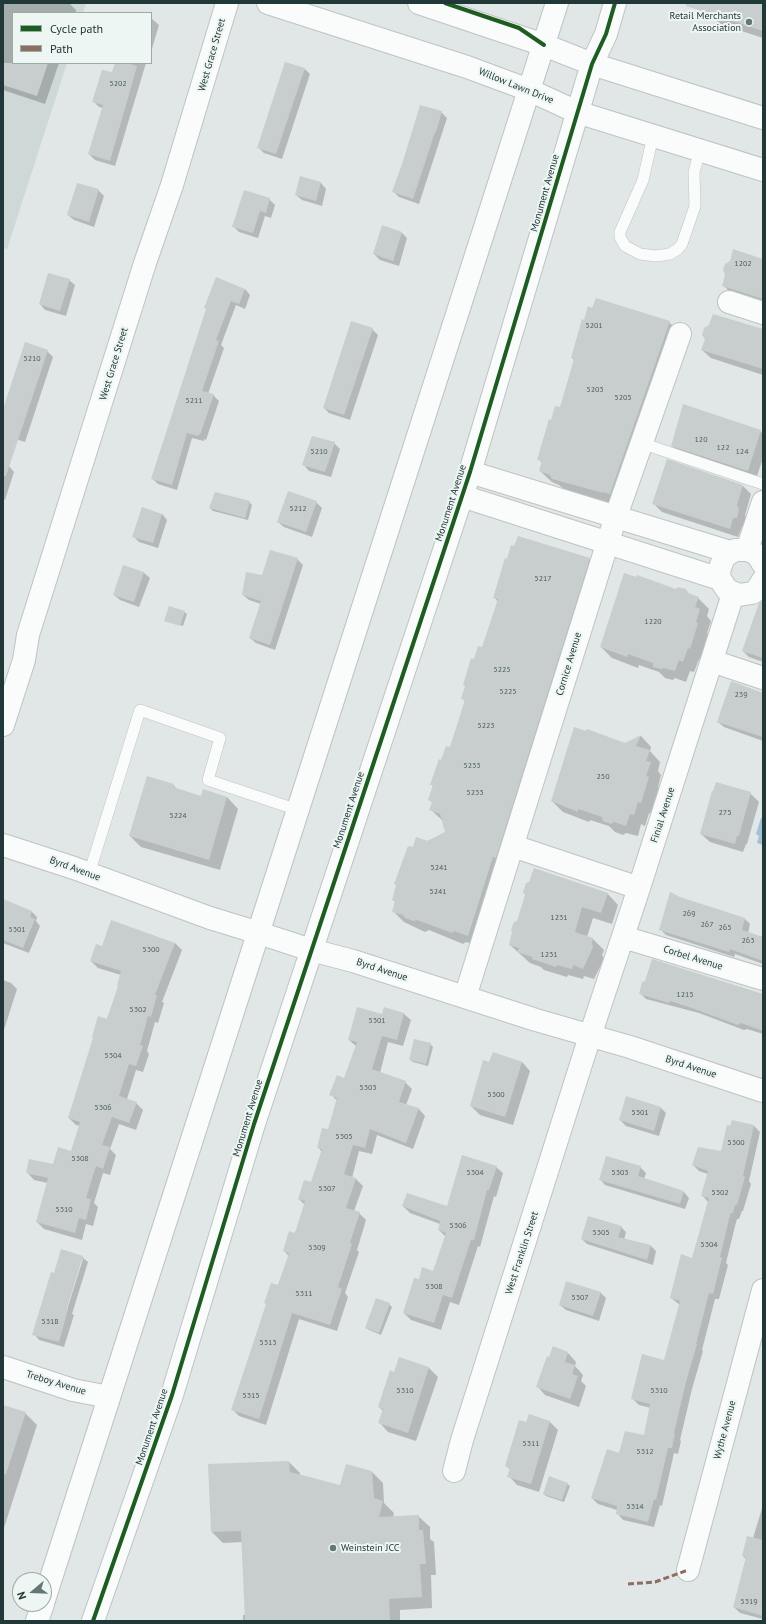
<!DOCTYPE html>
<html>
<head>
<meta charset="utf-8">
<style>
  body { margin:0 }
  #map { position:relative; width:766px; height:1624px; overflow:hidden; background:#e1e6e6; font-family:"PT Sans",sans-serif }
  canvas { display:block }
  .frame { position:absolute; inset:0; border:4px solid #203938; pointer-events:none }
  .legend { position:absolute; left:12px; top:12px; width:140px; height:52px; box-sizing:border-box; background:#eef6f4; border:1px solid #9caaa9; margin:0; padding:5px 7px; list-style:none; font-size:12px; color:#203938 }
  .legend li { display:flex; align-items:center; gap:8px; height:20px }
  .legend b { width:20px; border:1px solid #9caaa9 }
  .north { position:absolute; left:12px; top:1572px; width:40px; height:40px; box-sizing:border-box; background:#eef6f4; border:1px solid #9caaa9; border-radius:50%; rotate:251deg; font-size:11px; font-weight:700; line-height:16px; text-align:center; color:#203938 }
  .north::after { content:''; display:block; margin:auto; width:14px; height:18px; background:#647675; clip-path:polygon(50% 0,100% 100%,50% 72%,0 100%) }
</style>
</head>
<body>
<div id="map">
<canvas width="766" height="1624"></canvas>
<div class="frame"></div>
<ul class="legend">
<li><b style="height:5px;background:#1b5e20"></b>Cycle path</li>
<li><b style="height:5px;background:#8d6e63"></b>Path</li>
</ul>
<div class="north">N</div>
</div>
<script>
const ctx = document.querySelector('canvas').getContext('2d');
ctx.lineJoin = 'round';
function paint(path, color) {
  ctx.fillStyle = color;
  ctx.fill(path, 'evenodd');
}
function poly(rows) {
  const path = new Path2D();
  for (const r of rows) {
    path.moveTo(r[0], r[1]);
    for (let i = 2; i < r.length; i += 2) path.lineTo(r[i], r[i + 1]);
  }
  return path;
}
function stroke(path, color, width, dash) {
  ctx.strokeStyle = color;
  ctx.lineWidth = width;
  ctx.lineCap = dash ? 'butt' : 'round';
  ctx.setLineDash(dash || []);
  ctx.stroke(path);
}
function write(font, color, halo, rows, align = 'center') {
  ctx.font = font + ' "PT Sans",sans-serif';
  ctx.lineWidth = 4;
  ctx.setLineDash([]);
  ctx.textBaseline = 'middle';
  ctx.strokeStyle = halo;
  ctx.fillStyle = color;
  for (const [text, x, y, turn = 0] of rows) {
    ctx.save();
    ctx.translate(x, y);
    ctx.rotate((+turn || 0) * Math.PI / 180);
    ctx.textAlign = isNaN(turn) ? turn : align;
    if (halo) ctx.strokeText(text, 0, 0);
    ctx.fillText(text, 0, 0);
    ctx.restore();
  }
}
paint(poly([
  [3,3,86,3,83,13,13,13,13,63,67,63,7,249,3,248]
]), '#ced8d7');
paint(poly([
  [761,818,763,818,763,845,757,843,759,836,756,834]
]), '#a1c1d5');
paint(poly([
  [3,3,69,3,76,10,76,13,13,13,13,63,59,63,45,104,3,90],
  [712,3,763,3,763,38,720,24,709,13],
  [151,18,159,25,151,52],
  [116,63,146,63,115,166,95,160,89,154,103,108,99,107,94,102,113,74],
  [305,69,310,74,282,159,264,153,258,147],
  [441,112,447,118,419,204,399,197,394,192],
  [321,183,326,189,322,206,302,200,296,195],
  [98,190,104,196,94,227,74,220,68,215],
  [269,199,275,205,271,218,265,216,258,238,239,232,233,226],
  [383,227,402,233,407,238,399,266,380,260,374,254],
  [763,260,763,304,732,294,723,285],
  [69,280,75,285,66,316,45,310,40,304],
  [245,289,250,295,245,309,236,305,221,345,224,348,208,394,213,395,219,401,206,440,204,439,204,441,192,438,177,490,158,484,152,478,207,309],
  [669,322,680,333,614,504,564,489,559,485,552,482,540,471,542,463,539,459,551,421,561,409,575,361,572,358],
  [372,329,378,335,350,420,329,413,324,408],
  [763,330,763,375,711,358,702,350],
  [47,351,53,357,25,442,3,435,3,413],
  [760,431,763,434,763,458,756,479,681,454,672,446],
  [334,443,340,449,331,477,309,471,304,465],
  [3,464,9,466,14,472,5,500,3,499],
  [743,486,751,494,745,515,747,519,745,526,742,527,738,537,662,512,653,503],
  [249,502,252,505,248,520,213,511,210,508],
  [316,502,322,508,312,537,284,527,278,522],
  [162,514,167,520,158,548,139,542,133,536],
  [297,559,303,565,275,650,256,643,250,638,261,604,249,600,243,595,263,576],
  [589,559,600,570,479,946,466,942,463,944,429,930,425,932,404,922,393,911,396,903,393,900,397,886,395,884,413,848,446,832,443,821,431,810,433,803,429,800,433,786,432,785,442,761,451,748,465,701,462,698,474,661,483,648,498,602,494,597],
  [124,566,144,573,150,578,139,607,120,600,114,595],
  [686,590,690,595,698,598,709,609,707,616,711,621,707,633,709,635,701,659,699,659,694,672,690,671,686,682,675,678,673,680,665,678,659,672,639,665,638,668,612,658,601,647,676,591],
  [184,612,187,614,183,626,167,621,167,622,165,620],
  [763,614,763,662,749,657,743,651],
  [763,694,763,741,724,727,718,722],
  [641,736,651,747,650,751,660,762,658,771,661,775,658,787,660,789,652,814,649,813,645,826,641,824,638,836,626,833,623,835,615,832,609,826,590,820,589,822,563,812,552,801,625,744],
  [173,785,178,790,202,797,227,797,238,809,220,870,141,847,130,836],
  [750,793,759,802,747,844,746,844,743,852,710,842,701,834],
  [607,893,618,905,612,924,593,918,587,937,593,939,604,950,602,955,604,959,594,979,584,976,583,979,568,975,567,977,544,970,541,967,530,963,510,945],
  [679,898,745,919,750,924,748,933,760,937,763,936,763,964,735,954,734,957,666,935,660,929],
  [6,901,32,912,37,917,36,921,40,926,29,953,3,943,3,906],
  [175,943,182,950,162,1002,164,1003,158,1023,155,1022,147,1051,149,1054,143,1072,136,1070,127,1099,136,1103,143,1110,136,1130,119,1124,110,1149,116,1155,110,1175,103,1173,94,1203,98,1207,93,1226,86,1224,82,1240,44,1229,37,1222,48,1183,34,1180,27,1172,54,1165,72,1152,80,1126,76,1125,69,1118,119,987,121,975,98,968,91,961,103,947],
  [3,980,11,983,17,989,3,1033],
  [646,981,763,994,763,1034,747,1029,744,1030,699,1013,646,999,640,993],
  [404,1014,411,1020,403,1046,388,1042,380,1073,405,1082,412,1089,406,1105,419,1109,425,1116,413,1149,377,1135,372,1154,359,1151,352,1178,356,1179,363,1186,354,1211,359,1213,366,1220,357,1250,359,1252,345,1293,348,1297,337,1331,299,1319,266,1425,239,1416,232,1409,289,1256,284,1251,295,1234,305,1205,299,1199,312,1183,322,1152,318,1147,329,1130,337,1101,331,1094,345,1079,357,1047,349,1040,382,1015],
  [430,1044,433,1047,428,1066,413,1062,410,1060],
  [493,1053,522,1062,530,1071,513,1125,480,1115,471,1106],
  [660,1107,666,1113,659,1136,626,1126,620,1120],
  [754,1126,760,1132,749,1181,751,1184,743,1211,742,1211,739,1219,737,1219,735,1226,726,1263,728,1265,719,1299,715,1299,702,1350,703,1351,692,1389,680,1440,681,1441,678,1454,674,1453,662,1506,660,1505,654,1527,623,1520,617,1513,617,1510,598,1504,592,1498,620,1455,645,1436,651,1408,639,1405,632,1398,665,1361,680,1305,671,1298,692,1260,708,1202,702,1195,708,1174,699,1171,693,1165,722,1152],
  [496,1167,503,1173,496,1197,494,1196,480,1247,478,1246,459,1305,450,1302,441,1330,411,1320,404,1313,419,1280,434,1272,446,1237,439,1230,440,1224,410,1213,403,1206,447,1207],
  [640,1167,646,1173,644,1179,684,1192,689,1198,685,1209,605,1185,600,1179],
  [621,1227,626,1232,624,1240,651,1246,656,1251,653,1265,587,1244,582,1239],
  [82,1257,88,1262,72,1314,74,1315,64,1347,39,1340,34,1334,55,1275],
  [81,1259,83,1259,66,1313,64,1313],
  [600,1292,606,1298,599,1321,566,1310,560,1305],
  [389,1304,392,1307,381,1335,369,1330,366,1328],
  [568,1353,576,1362,575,1366,583,1375,581,1381,586,1386,579,1407,545,1395,537,1386,550,1358],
  [400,1358,429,1368,438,1377,416,1441,388,1432,380,1423,383,1411,379,1407,395,1373],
  [3,1406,25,1413,37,1425,3,1531],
  [549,1421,558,1430,539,1492,517,1485,509,1476,511,1470,506,1466,527,1423],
  [289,1462,300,1473,300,1475,341,1486,372,1472,383,1483,384,1503,394,1513,393,1517,418,1516,430,1527,430,1539,434,1542,436,1575,431,1575,432,1608,400,1610,400,1621,243,1621,243,1615,246,1615,243,1542,223,1543,212,1532],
  [567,1484,570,1486,564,1502,546,1496,544,1494],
  [763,1505,763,1619,740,1613,734,1607,746,1559,743,1556,753,1538]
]), '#0003');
paint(poly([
  [687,3,763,3,763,31,686,6],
  [285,62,305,68,276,154,257,148],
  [3,63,48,63,37,96,3,85],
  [115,63,127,63,137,66,110,161,88,154,103,105,92,102,102,70,112,72],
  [420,105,442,111,436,132,435,132,413,199,392,192,403,161],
  [300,176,321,182,316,201,295,195],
  [77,183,99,189,89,222,67,215],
  [244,190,270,198,266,213,260,211,253,233,232,227],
  [382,225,402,232,393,261,373,254],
  [733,249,763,259,763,299,722,286,725,275,723,270,725,264,730,261],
  [48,273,70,279,60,311,39,304],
  [216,277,245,289,239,304,231,301,216,340,219,341,202,391,214,394,200,435,199,434,198,436,187,433,172,485,151,479,206,309,204,308],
  [596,298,670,321,610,494,603,492,603,493,552,479,550,475,539,471,542,461,537,460,549,419,551,420,555,406,560,407,574,359,571,358,582,319,584,320,588,306,592,308],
  [713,314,763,329,763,369,701,350,705,339,702,335,704,328,709,325],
  [351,321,373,328,344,415,323,408],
  [25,342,48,350,6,476,3,476,3,409],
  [683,404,761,430,748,471,671,446],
  [312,436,335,442,325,472,302,465],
  [667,459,743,485,737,505,739,509,737,518,733,518,730,529,652,504],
  [288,491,317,501,306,532,277,522],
  [215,492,250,501,245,518,209,508],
  [142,507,162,514,153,543,132,537],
  [518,536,590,558,496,858,493,857,468,936,454,931,452,933,417,920,414,921,405,918,403,915,392,912,395,901,392,900,396,885,394,884,408,846,413,847,416,837,428,841,445,832,440,814,429,810,432,802,428,800,433,785,430,785,439,759,441,760,446,746,450,747,465,700,461,699,465,686,463,685,471,658,474,659,478,646,482,647,498,599,493,598,505,558,507,559,511,545,514,546],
  [270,550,298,558,270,645,249,638,261,601,242,595,246,572,262,575],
  [123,565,144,572,134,602,113,595],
  [624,573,636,577,637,575,676,589,678,587,686,589,688,593,699,597,695,607,700,609,696,622,698,623,690,649,688,648,683,662,679,660,675,671,664,668,661,669,653,667,653,663,628,654,627,657,600,647],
  [763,601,763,658,742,651,759,603],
  [169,606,185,611,180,626,164,621],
  [731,681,763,693,763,737,717,722],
  [574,727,586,731,587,729,625,743,641,735,636,746,650,750,646,761,651,762,646,776,649,777,641,803,638,802,634,815,630,814,626,826,614,822,611,824,603,821,602,817,578,809,578,812,551,801],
  [147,776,174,784,173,787,201,796,203,789,227,797,209,860,129,836],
  [716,782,751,792,739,836,737,836,735,844,700,834,712,791,713,791],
  [534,868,608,893,601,913,582,907,575,932,593,938,592,943,593,947,583,969,573,965,572,969,557,965,556,967,532,959,532,957,517,952,519,948,509,945,512,932,511,930,514,922,517,921,525,895,523,892,526,883,529,882],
  [670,892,680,897,745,918,742,930,763,937,763,961,730,949,729,952,659,930],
  [3,899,32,911,30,917,35,919,23,948,3,940],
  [111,920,175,943,155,995,157,995,151,1017,148,1016,140,1045,143,1046,136,1066,129,1064,119,1096,137,1102,129,1123,112,1117,102,1145,110,1147,103,1169,96,1166,86,1198,91,1199,86,1220,79,1218,75,1233,36,1222,48,1178,26,1173,29,1159,53,1164,58,1147,71,1151,80,1122,68,1118,93,1038,92,1037,98,1016,107,1019,118,986,117,986,121,971,90,961,96,944,102,946],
  [652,959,763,994,763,1031,741,1023,738,1025,692,1008,670,1001,669,1003,639,994,642,982,645,981],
  [357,1007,382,1014,384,1007,404,1013,397,1040,382,1036,372,1069,406,1081,399,1102,419,1108,406,1143,370,1129,365,1148,353,1145,344,1174,356,1178,346,1208,360,1212,350,1243,352,1244,338,1287,342,1289,330,1325,292,1313,259,1419,231,1410,266,1304,264,1303,271,1283,278,1285,289,1253,283,1251,289,1231,295,1233,305,1201,298,1199,304,1180,311,1182,322,1149,317,1148,322,1128,328,1129,337,1098,329,1095,337,1075,344,1078,357,1042,348,1040],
  [414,1039,431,1043,426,1064,409,1060],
  [493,1052,522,1062,505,1117,470,1106,483,1060,489,1062],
  [626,1096,661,1107,654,1131,619,1120],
  [732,1120,754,1125,743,1176,745,1177,737,1205,735,1205,733,1213,731,1213,729,1219,720,1257,722,1258,713,1294,709,1293,696,1344,697,1344,686,1382,674,1433,675,1434,672,1448,668,1448,656,1500,654,1499,648,1522,616,1514,617,1506,591,1498,607,1449,619,1453,625,1431,644,1435,650,1404,631,1399,642,1354,664,1360,680,1301,670,1298,681,1254,692,1258,709,1198,701,1196,708,1171,692,1165,698,1147,721,1151,727,1125,730,1126],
  [462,1155,497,1166,489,1190,487,1190,474,1240,471,1240,452,1298,443,1295,434,1323,403,1313,414,1278,419,1279,422,1267,433,1271,446,1233,438,1230,440,1221,402,1206,407,1193,447,1206],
  [606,1156,641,1166,638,1176,684,1191,680,1204,599,1180],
  [588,1216,622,1226,618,1237,651,1245,647,1260,581,1239],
  [61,1249,83,1256,67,1308,68,1309,59,1342,32,1335,51,1272,54,1273],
  [566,1281,601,1292,593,1316,559,1305],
  [376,1298,390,1303,379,1333,365,1328],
  [553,1346,568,1352,565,1362,575,1365,572,1374,578,1376,570,1399,536,1387,547,1356,549,1357],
  [399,1357,429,1367,408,1433,378,1423,383,1409,378,1407,390,1370,394,1372],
  [3,1405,26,1412,6,1474,3,1474],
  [529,1414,550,1421,531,1484,507,1477,510,1468,505,1466,519,1420,526,1422],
  [289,1461,290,1472,340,1485,346,1464,372,1471,374,1498,383,1501,379,1517,419,1515,419,1530,423,1530,426,1564,420,1564,422,1597,389,1599,390,1621,245,1621,241,1531,211,1532,208,1464],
  [549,1476,568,1483,562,1500,543,1494],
  [747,1536,763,1540,763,1616,733,1607,746,1557,742,1556]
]), '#c8cecd');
const lane = poly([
  [653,136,643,180,620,232,620,237,625,246,640,254,656,256,670,254,678,249,682,244,695,206,694,172,700,150],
  [641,443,763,484],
  [89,874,140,710,220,738,208,780,298,810]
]);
const street = poly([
  [729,302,763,313],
  [470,472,730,552],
  [462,496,720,579],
  [747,550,763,502],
  [763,564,758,556,753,552,747,550,735,550,724,557,719,571,720,579,727,590,739,595,752,593,757,590,763,580],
  [712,661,763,678],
  [3,725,24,660,28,635,145,263,172,185,227,3],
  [513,846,639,888],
  [623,937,763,979],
  [311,950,353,961,536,1020,630,1047,763,1091],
  [465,997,616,516,680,334],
  [3,1367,73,1390,109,1397],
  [454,1471,462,1440,590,1036,639,888,733,594],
  [688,1570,763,1290]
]);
const secondary = poly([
  [268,3,467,67,529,90,577,112,763,170],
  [419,3,544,45,592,64,763,118],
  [3,845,74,868,210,918,259,933,311,950],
  [44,1600,557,3],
  [37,1621,43,1604],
  [93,1621,172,1395,254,1124,470,472,592,64,606,34,615,3]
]);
stroke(lane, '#bec3c3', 12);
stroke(street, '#bec3c3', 24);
stroke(secondary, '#bdc4c3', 24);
stroke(lane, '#fafbfb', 11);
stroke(street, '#fafbfb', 22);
stroke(secondary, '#fafbfb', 22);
stroke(poly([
  [628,1584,655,1582,688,1570]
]), '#8d6e63', 3, [6, 3]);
stroke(poly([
  [445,3,519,28,544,45],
  [93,1621,172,1395,254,1124,470,472,592,64,606,34,615,3]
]), '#1b5e20', 4);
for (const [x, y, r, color] of [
  [749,22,4,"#647675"],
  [333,1548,4,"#647675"]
]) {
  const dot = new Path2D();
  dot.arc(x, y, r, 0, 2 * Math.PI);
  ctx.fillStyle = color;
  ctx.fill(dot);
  stroke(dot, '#eef6f4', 1.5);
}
write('8px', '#4b5f5e', null, [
  ["5202",118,84],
  ["1202",743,264],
  ["5201",594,326],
  ["5210",32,359],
  ["5203",595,390],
  ["5205",623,398],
  ["5211",194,401],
  ["120",701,440],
  ["122",723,448],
  ["5210",319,452],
  ["124",742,452],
  ["5212",298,509],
  ["5217",543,579],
  ["1220",653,622],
  ["5225",502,670],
  ["5225",508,692],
  ["239",741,695],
  ["5223",486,726],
  ["5233",472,766],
  ["250",603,777],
  ["5233",475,793],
  ["275",725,813],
  ["5224",178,816],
  ["5241",439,868],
  ["5241",438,892],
  ["269",689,914],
  ["1231",559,918],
  ["267",707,925],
  ["265",725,928],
  ["5301",17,930],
  ["263",748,941],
  ["5300",151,950],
  ["1231",549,955],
  ["1215",685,995],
  ["5302",138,1010],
  ["5301",377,1021],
  ["5304",113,1056],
  ["5303",368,1088],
  ["5300",496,1095],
  ["5306",103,1108],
  ["5301",640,1113],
  ["5305",344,1137],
  ["5300",736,1143],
  ["5308",80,1159],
  ["5304",475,1173],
  ["5303",620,1173],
  ["5307",327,1189],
  ["5302",720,1193],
  ["5310",64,1210],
  ["5306",458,1226],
  ["5305",601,1233],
  ["5304",709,1245],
  ["5309",317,1248],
  ["5308",434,1287],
  ["5311",304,1294],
  ["5307",580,1298],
  ["5318",50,1322],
  ["5313",268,1343],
  ["5310",405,1391],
  ["5310",659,1391],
  ["5315",251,1396],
  ["5311",531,1444],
  ["5312",645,1452],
  ["5314",635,1507],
  ["5319",749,1602]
]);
write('10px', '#203938', '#eef6f4', [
  ["Retail Merchants",741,16],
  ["Association",741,28],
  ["Weinstein JCC",341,1548,"left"]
], 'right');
write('10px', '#203938', '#eef6f4', [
  ["West Grace Street",212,55,-74],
  ["Willow Lawn Drive",516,86,22],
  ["Monument Avenue",545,193,-74],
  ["West Grace Street",114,364,-73],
  ["Monument Avenue",451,503,-72],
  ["Cornice Avenue",569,664,-73],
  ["Monument Avenue",349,810,-72],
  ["Finial Avenue",663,815,-72],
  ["Byrd Avenue",75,869,20],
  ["Corbel Avenue",693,958,17],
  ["Byrd Avenue",382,970,18],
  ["Byrd Avenue",691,1067,18],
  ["Monument Avenue",248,1118,-73],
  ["West Franklin Street",522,1253,-72],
  ["Treboy Avenue",56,1383,17],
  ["Monument Avenue",152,1427,-71],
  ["Wythe Avenue",725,1430,-75]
]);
</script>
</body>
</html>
